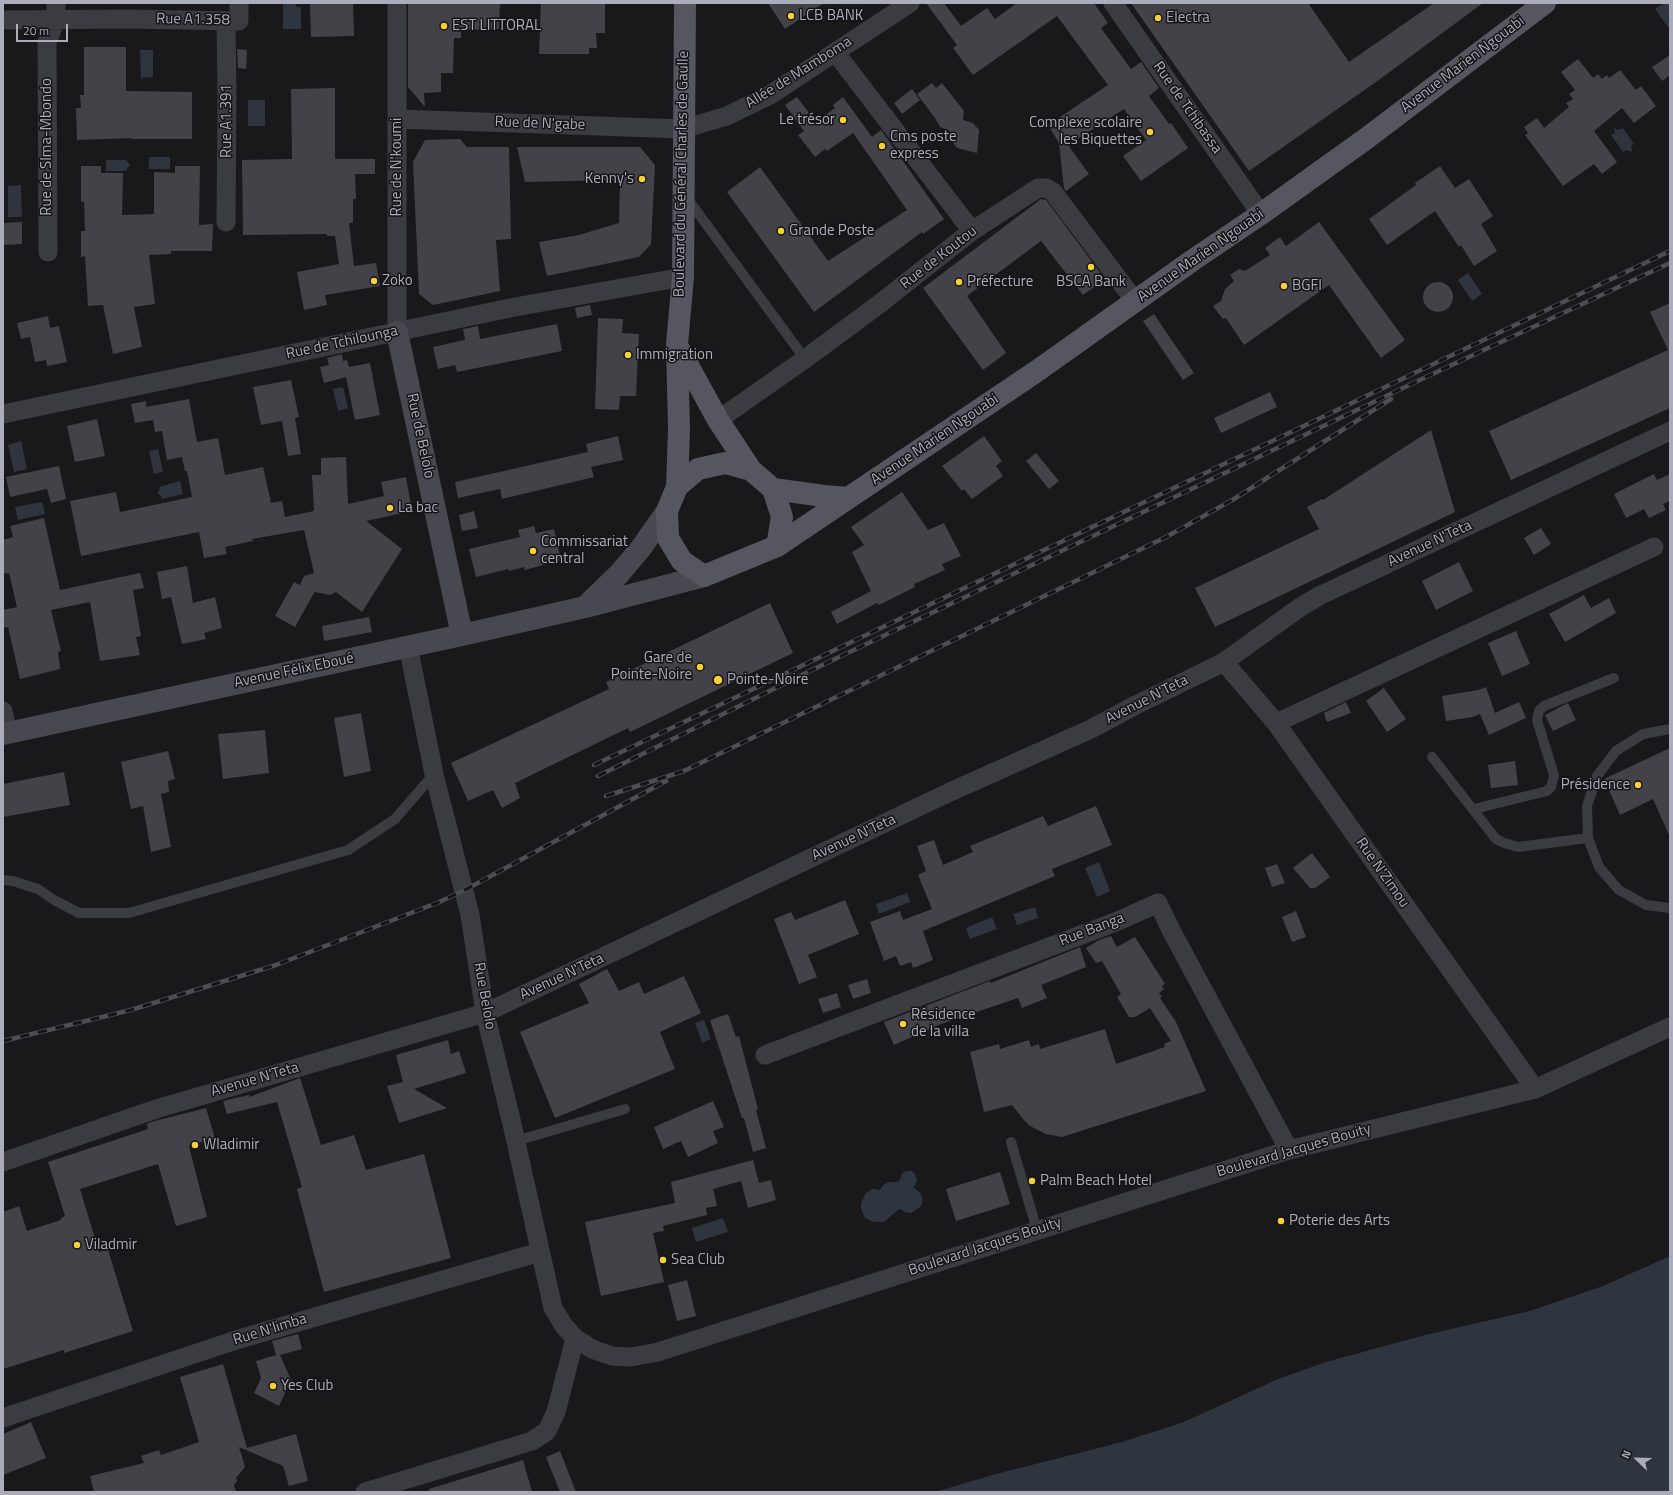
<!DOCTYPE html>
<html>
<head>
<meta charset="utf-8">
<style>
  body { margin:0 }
  #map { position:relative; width:1673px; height:1495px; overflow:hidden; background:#19181b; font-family:"Titillium Web",sans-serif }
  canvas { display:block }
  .frame { position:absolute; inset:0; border:4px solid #abadba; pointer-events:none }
  .north { position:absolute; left:1617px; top:1439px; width:40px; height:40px; -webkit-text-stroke:3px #141316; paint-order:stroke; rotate:293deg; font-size:11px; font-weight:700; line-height:16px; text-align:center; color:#abadba }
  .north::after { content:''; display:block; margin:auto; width:14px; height:18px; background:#abadba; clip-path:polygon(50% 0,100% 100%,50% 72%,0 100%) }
  .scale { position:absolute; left:16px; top:24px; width:52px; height:18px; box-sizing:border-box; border:2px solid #abadba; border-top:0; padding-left:5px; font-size:12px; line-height:14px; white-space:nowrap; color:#abadba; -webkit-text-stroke:3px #141316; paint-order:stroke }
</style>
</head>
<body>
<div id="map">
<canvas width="1673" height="1495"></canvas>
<div class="frame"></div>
<div class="north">N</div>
<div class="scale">20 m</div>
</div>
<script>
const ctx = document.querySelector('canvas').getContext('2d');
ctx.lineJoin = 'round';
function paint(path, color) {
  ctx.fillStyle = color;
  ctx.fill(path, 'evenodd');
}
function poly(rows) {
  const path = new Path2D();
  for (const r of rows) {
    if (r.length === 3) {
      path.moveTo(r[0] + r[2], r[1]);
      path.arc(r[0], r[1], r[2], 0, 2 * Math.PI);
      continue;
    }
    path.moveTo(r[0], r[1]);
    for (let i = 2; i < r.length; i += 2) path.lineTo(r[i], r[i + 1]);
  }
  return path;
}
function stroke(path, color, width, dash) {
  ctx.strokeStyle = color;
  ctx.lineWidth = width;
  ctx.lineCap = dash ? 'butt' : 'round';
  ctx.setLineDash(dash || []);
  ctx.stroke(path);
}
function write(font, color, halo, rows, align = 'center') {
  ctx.font = font + ' "Titillium Web",sans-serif';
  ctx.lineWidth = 3;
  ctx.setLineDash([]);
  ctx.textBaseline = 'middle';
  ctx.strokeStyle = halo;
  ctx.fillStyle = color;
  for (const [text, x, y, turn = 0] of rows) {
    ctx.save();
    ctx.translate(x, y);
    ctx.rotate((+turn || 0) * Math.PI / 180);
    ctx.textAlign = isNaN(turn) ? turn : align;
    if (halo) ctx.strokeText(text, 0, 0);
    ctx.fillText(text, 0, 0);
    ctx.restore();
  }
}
paint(poly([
  [283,3,295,3,296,7,301,7,301,29,283,29],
  [1664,3,1670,3,1670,30,1655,9],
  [140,50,153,50,153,77,141,78],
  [248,100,265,100,265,126,248,126],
  [1614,128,1618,130,1623,128,1634,144,1631,146,1632,152,1626,150,1623,152,1611,135,1615,133],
  [149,157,170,157,170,169,149,169],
  [106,160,126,160,130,165,126,171,106,171],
  [21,185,22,217,8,217,8,186],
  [1468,273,1482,294,1472,301,1458,280],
  [343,387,348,408,338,411,333,389],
  [21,441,27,469,14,472,8,445],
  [158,449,163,472,154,474,149,451],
  [180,481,183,494,162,499,161,496,157,493,160,489,159,487],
  [42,502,45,514,18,520,15,507],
  [1099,862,1110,891,1097,897,1085,868],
  [907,893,910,902,879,914,876,904],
  [1035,907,1038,918,1017,925,1013,914],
  [992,917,997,929,970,939,966,928],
  [704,1020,711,1039,702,1043,695,1023],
  [907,1171,912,1171,915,1174,917,1182,913,1187,921,1194,923,1202,920,1207,911,1213,904,1212,901,1209,898,1210,884,1222,874,1222,865,1218,861,1209,861,1203,866,1193,872,1189,880,1190,883,1185,889,1182,897,1182,900,1180,902,1173],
  [723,1218,728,1232,696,1242,692,1228],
  [1670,1256,1670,1492,935,1492,996,1474,1122,1442,1184,1422,1278,1379,1326,1362,1425,1335,1530,1311,1603,1286]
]), '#2e353f');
paint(poly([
  [310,3,353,3,354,36,311,37],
  [408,3,500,3,499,29,461,30,461,38,454,38,453,73,441,73,441,92,424,93,425,107,408,87],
  [541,3,605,3,605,33,596,33,597,48,589,48,589,54,539,54],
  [768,3,824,3,785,29],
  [926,3,944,3,961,26,987,8,995,19,1017,3,1094,3,1108,23,1101,28,1131,69,1141,62,1159,88,1149,96,1169,124,1171,123,1188,148,1141,181,1123,156,1146,140,1124,109,1068,145,1089,174,1066,191,1064,188,1059,143,1048,125,1108,85,1057,16,973,75,953,48,957,45],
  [1131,3,1308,3,1349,62,1434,3,1483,3,1376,82,1249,171],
  [84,47,126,47,126,91,192,92,192,139,132,139,132,138,77,140,76,108,81,108,80,95,84,95],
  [237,49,247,50,246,69,238,68],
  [1670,55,1670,75,1662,81,1652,67],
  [1578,59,1593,78,1598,74,1602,79,1607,75,1609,78,1620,70,1636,90,1641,86,1656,106,1634,123,1622,108,1594,131,1617,162,1602,174,1594,164,1563,186,1525,135,1528,133,1524,127,1537,118,1544,128,1569,107,1566,103,1573,99,1569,94,1575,90,1561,72],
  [932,83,936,88,942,83,964,111,963,120,973,123,979,130,977,153,957,148,951,140,950,131,940,127,935,118,917,94],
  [335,88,335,159,375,159,375,174,355,174,356,199,353,199,353,223,349,223,354,266,376,263,380,286,325,295,327,305,304,310,297,272,339,264,335,236,327,236,327,234,243,235,242,160,292,159,291,89],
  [912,89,920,100,902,114,894,103],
  [797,97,816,122,835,108,833,105,843,97,872,137,881,130,944,219,923,234,922,232,814,312,727,192,760,167,828,261,907,210,853,133,827,151,825,149,815,157,798,135,804,131,785,105],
  [460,139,467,147,509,147,511,239,496,240,500,291,433,305,419,294,413,162,425,140],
  [517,147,640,147,655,165,651,244,639,257,547,276,539,242,579,235,619,223,620,180,525,182],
  [81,166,101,166,101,173,123,173,122,215,154,214,154,172,175,173,175,166,200,166,199,225,213,224,212,251,171,251,171,254,149,255,155,304,134,307,142,347,113,354,103,305,88,306,85,256,81,257,81,231,85,231,84,202,81,202],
  [1440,166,1455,188,1469,179,1493,216,1481,224,1497,251,1474,266,1461,245,1459,247,1435,211,1387,245,1369,219,1416,185,1415,183],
  [1041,199,1046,200,1105,279,1083,295,1041,241,967,296,1006,353,983,370,923,288],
  [22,222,22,244,3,245,3,223],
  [1319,222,1405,340,1381,358,1329,285,1244,345,1226,318,1223,319,1213,306,1221,301,1225,289,1234,281,1230,275,1239,269,1245,271,1270,255,1265,248,1280,237,1286,246],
  [1438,297,15],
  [1670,303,1670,408,1511,480,1489,431,1668,350,1650,312],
  [590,305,592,315,577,318,575,308],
  [1154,314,1194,373,1183,380,1143,321],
  [48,316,50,328,59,326,67,362,47,366,46,360,35,362,30,337,21,339,17,323],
  [598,318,623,319,622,333,639,334,636,396,620,396,619,410,595,409],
  [557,324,562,351,457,372,455,365,438,369,433,347,465,340,463,329,478,326,480,339],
  [342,354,343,361,347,360,349,367,370,363,380,415,355,420,346,377,324,383,320,367,329,365,327,358],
  [291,380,299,417,295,418,301,454,288,456,282,421,261,425,253,387],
  [1270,392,1277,407,1221,433,1214,418],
  [189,399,197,442,218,438,225,475,263,467,271,503,282,501,285,517,314,511,312,475,321,475,321,458,346,457,348,504,384,496,381,482,406,477,412,511,366,521,402,549,362,612,336,592,330,595,315,592,315,591,295,627,275,616,294,582,300,585,304,576,314,573,304,530,252,539,253,541,225,547,227,554,204,558,199,532,81,556,70,501,116,492,120,512,192,497,187,471,185,471,182,457,167,460,162,431,155,432,153,420,135,423,131,404,146,401,146,407],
  [97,419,105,456,75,462,67,426],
  [1431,430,1455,512,1215,627,1195,588,1319,529,1307,507,1322,499,1323,500],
  [618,436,623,460,591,467,594,477,502,499,500,489,458,498,455,482,588,452,586,444],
  [984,436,1002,461,996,466,1003,476,972,499,964,489,962,491,942,466],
  [1036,453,1059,481,1049,489,1026,461],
  [59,466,66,499,51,503,47,489,10,497,6,477],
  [1654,474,1657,480,1670,474,1670,501,1663,504,1666,510,1649,518,1644,509,1626,518,1614,494],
  [902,492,928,530,944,523,961,556,942,564,945,570,914,584,915,587,879,605,877,603,837,624,831,612,871,591,852,552,864,545,851,527],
  [474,511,478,528,462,531,459,515],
  [44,518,60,590,140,573,144,588,133,590,141,636,136,637,140,655,100,661,90,602,51,610,61,651,58,652,60,669,20,679,8,627,3,628,3,610,17,607,9,573,3,574,3,540,13,537,10,526],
  [534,526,536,533,554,529,561,560,525,570,524,567,509,571,508,569,476,577,469,549,520,537,518,530],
  [1541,528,1551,544,1534,555,1524,538],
  [1459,562,1473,591,1436,610,1422,581],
  [187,566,193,603,215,597,222,628,204,633,206,639,182,644,171,597,162,599,157,572],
  [1584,595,1591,608,1609,598,1616,613,1565,642,1549,614],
  [770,603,793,653,630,732,628,728,515,783,520,798,502,808,493,790,468,801,451,763,609,689,606,682],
  [369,617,372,632,324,641,322,626],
  [1516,631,1530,664,1502,676,1488,643],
  [1486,687,1495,713,1519,702,1526,718,1489,735,1480,714,1473,717,1446,721,1442,696,1478,690],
  [1384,688,1406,719,1387,732,1366,701],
  [1346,702,1351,713,1327,722,1324,713],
  [1568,703,1576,720,1553,731,1545,715],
  [361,713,371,771,344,777,334,718],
  [265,730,269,773,223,779,218,734],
  [1670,748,1670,837,1653,799,1620,815,1604,779],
  [168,751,175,779,168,781,169,792,161,794,171,847,151,852,143,806,131,809,121,762],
  [1515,761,1518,785,1491,788,1488,765],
  [64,772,70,805,3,817,3,784],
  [1096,806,1112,845,1052,869,1055,876,923,931,933,960,913,968,911,962,900,966,896,956,884,961,870,922,900,911,903,920,932,909,918,875,926,871,917,846,934,840,943,865,973,852,970,846,1043,816,1048,826],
  [1312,853,1330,877,1315,888,1310,888,1293,868],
  [1277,864,1285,883,1272,887,1265,868],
  [845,900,859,934,808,955,817,977,799,984,774,919,791,912,795,920],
  [1296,911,1306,937,1292,942,1282,917],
  [1111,936,1117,947,1135,937,1165,984,1162,986,1164,989,1159,993,1162,997,1160,998,1176,1022,1206,1091,1062,1137,1046,1134,1030,1126,1024,1120,1012,1105,984,1112,970,1052,999,1044,1000,1049,1029,1040,1031,1047,1039,1044,1040,1049,1105,1029,1116,1064,1165,1047,1164,1044,1171,1041,1150,1008,1135,1017,1129,1017,1117,997,1121,994,1102,961,1096,963,1086,948,1099,940],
  [1080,947,1086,967,1041,985,1047,998,1022,1008,1018,998,941,1024,894,1045,884,1022,990,981,991,983],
  [607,969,619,991,639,982,644,994,684,976,701,1013,660,1032,675,1069,555,1118,520,1032,589,1003,579,984],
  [867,979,871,993,853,999,848,985],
  [837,993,841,1007,823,1013,818,999],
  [728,1014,736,1037,739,1036,758,1109,756,1110,766,1148,753,1152,744,1118,742,1118,710,1020],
  [448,1040,451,1054,459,1051,466,1073,414,1089,447,1108,399,1123,387,1086,403,1082,396,1055],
  [300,1078,321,1145,354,1135,366,1170,424,1154,451,1258,324,1292,297,1189,302,1187,277,1102,227,1114,223,1101,249,1095,249,1097],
  [713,1101,724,1127,713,1131,718,1143,688,1157,681,1141,663,1149,654,1127],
  [206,1108,215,1138,189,1146,207,1217,176,1226,158,1164,80,1189,99,1252,108,1250,133,1331,64,1353,64,1350,3,1369,3,1212,19,1206,27,1231,61,1220,61,1218,65,1216,48,1162,148,1129,147,1124,151,1122],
  [753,1160,759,1183,771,1180,776,1200,748,1208,741,1181,713,1189,717,1206,706,1208,707,1215,663,1226,664,1231,653,1233,664,1282,601,1296,585,1222,675,1203,671,1182],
  [1000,1172,1010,1204,956,1221,946,1189],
  [687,1280,696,1316,677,1321,668,1285],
  [298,1334,302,1349,280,1355,291,1380,279,1406,254,1393,261,1378,256,1361,276,1355,272,1341],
  [223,1364,247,1448,296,1434,308,1481,289,1486,283,1466,239,1447,245,1467,236,1478,237,1481,234,1485,236,1492,94,1492,90,1476,144,1463,141,1456,159,1450,161,1455,199,1442,180,1377],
  [31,1422,46,1458,3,1475,3,1434],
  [560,1451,576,1492,560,1492,546,1457],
  [523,1460,532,1492,429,1492,429,1489]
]), '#434248');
stroke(poly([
  [687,198,805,359],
  [1670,729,1643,734,1616,751,1597,776,1587,806,1588,838,1599,867,1619,890,1646,905,1670,908],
  [1432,757,1496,839,1504,843,1518,847,1588,838],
  [1474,809,1547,791,1551,787,1554,775,1537,720,1539,711,1544,706,1614,678],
  [3,880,13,881,38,889,54,900,79,913,129,913,348,850,395,819,434,774],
  [516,1141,625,1109],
  [1011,1142,1037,1230]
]), '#3b3b42', 10);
stroke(poly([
  [397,3,397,332],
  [1113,3,1261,214],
  [3,20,128,19,239,21,239,3],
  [835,52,972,231],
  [397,119,683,129,727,116,770,95,910,3],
  [226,222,227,95,226,21],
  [48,252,47,42,56,19,56,3],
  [3,414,515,307,683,277],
  [718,420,805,359,878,305,972,231,1038,188,1046,188,1053,192,1135,301],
  [408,646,434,774,470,915,485,1013,512,1124,553,1308,564,1326,575,1338,592,1349,612,1356,631,1357,658,1352,1289,1150,1535,1089,1670,1027],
  [1224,662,1276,723,1535,1089],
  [3,711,8,733],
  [1276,723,1654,547],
  [765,1055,1118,921,1158,903,1171,930,1289,1150],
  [3,1162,156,1109,485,1013,950,792,1091,729,1136,705,1224,662,1299,608,1319,596,1670,431],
  [3,1418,236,1340,540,1252],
  [365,1492,532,1441,547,1431,556,1412,575,1338]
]), '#3b3b42', 19);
stroke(poly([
  [397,332,462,635],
  [586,606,619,574,641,548,667,511],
  [3,734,462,635,585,607,704,576]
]), '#474850', 22);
stroke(poly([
  [679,349,718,420,751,470],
  [725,463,751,470,773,489,782,517,777,546,704,576,682,561,668,538,667,511,677,487,698,469,725,463],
  [677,487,679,430,677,344,683,277,685,3],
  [773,489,824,496,849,498],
  [777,546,1037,371,1193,260,1261,214,1367,138,1545,3]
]), '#55565f', 22);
const rail = poly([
  [594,765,1670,251],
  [598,776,812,670,1424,378,1670,263],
  [606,796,684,771,1166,537,1234,499,1391,399],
  [3,1041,131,1010,276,965,437,903,465,890,666,781]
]);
stroke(rail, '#4c4d55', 4.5);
stroke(rail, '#141316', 3, [9]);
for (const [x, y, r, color] of [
  [791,16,4,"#f5d136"],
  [1158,18,4,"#f5d136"],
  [444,26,4,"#f5d136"],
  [843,120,4,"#f5d136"],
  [1150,132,4,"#f5d136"],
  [882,146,4,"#f5d136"],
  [642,179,4,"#f5d136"],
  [781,231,4,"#f5d136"],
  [1091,267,4,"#f5d136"],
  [374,281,4,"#f5d136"],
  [959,282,4,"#f5d136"],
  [1284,286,4,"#f5d136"],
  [628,355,4,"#f5d136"],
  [390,508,4,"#f5d136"],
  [533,551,4,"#f5d136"],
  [700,667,4,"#f5d136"],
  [718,680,5,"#f5d136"],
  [1638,785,4,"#f5d136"],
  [903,1024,4,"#f5d136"],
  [195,1145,4,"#f5d136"],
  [1032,1181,4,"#f5d136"],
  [1281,1221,4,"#f5d136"],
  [77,1245,4,"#f5d136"],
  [663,1260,4,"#f5d136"],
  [273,1386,4,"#f5d136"]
]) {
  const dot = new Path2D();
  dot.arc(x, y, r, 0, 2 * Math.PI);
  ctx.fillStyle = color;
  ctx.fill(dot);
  stroke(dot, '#141316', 1.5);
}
write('15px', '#abadba', '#141316', [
  ["LCB BANK",799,16],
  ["Electra",1166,18],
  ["EST LITTORAL",452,26],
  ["Le trésor",835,120,"right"],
  ["Complexe scolaire",1142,123,"right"],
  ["les Biquettes",1142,140,"right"],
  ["Cms poste",890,137],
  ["express",890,154],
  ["Kenny's",634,179,"right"],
  ["Grande Poste",789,231],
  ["Zoko",382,281],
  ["Préfecture",967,282],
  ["BSCA Bank",1091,282,"center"],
  ["BGFI",1292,286],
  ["Immigration",636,355],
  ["La bac",398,508],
  ["Commissariat",541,542],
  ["central",541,559],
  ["Gare de",692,658,"right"],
  ["Pointe-Noire",692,675,"right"],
  ["Pointe-Noire",727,680],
  ["Présidence",1630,785,"right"],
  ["Résidence",911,1015],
  ["de la villa",911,1032],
  ["Wladimir",203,1145],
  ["Palm Beach Hotel",1040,1181],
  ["Poterie des Arts",1289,1221],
  ["Viladmir",85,1245],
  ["Sea Club",671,1260],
  ["Yes Club",281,1386]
], 'left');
write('15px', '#abadba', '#141316', [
  ["Rue A1.358",193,20,1],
  ["Avenue Marien Ngouabi",1463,65,-37],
  ["Allée de Mamboma",799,73,-32],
  ["Rue de Tchibassa",1187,108,55],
  ["Rue A1.391",227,121,-90],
  ["Rue de N'gabe",540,124,2],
  ["Rue de SIma-Mbondo",47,147,-90],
  ["Rue de N'koumi",397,167,-90],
  ["Boulevard du Général Charles de Gaulle",682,174,-89],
  ["Avenue Marien Ngouabi",1201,256,-35],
  ["Rue de Koutou",939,258,-38],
  ["Rue de Tchilounga",342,343,-12],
  ["Rue de Belolo",420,436,78],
  ["Avenue Marien Ngouabi",935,440,-34],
  ["Avenue N'Teta",1430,544,-25],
  ["Avenue Félix Eboué",294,671,-12],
  ["Avenue N'Teta",1147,700,-27],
  ["Avenue N'Teta",854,838,-25],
  ["Rue N'Zimou",1382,873,55],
  ["Rue Banga",1092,930,-21],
  ["Avenue N'Teta",562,977,-25],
  ["Rue Belolo",484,996,80],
  ["Avenue N'Teta",255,1080,-16],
  ["Boulevard Jacques Bouity",1294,1151,-16],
  ["Boulevard Jacques Bouity",985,1247,-18],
  ["Rue N'limba",270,1330,-17]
]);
</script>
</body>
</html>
